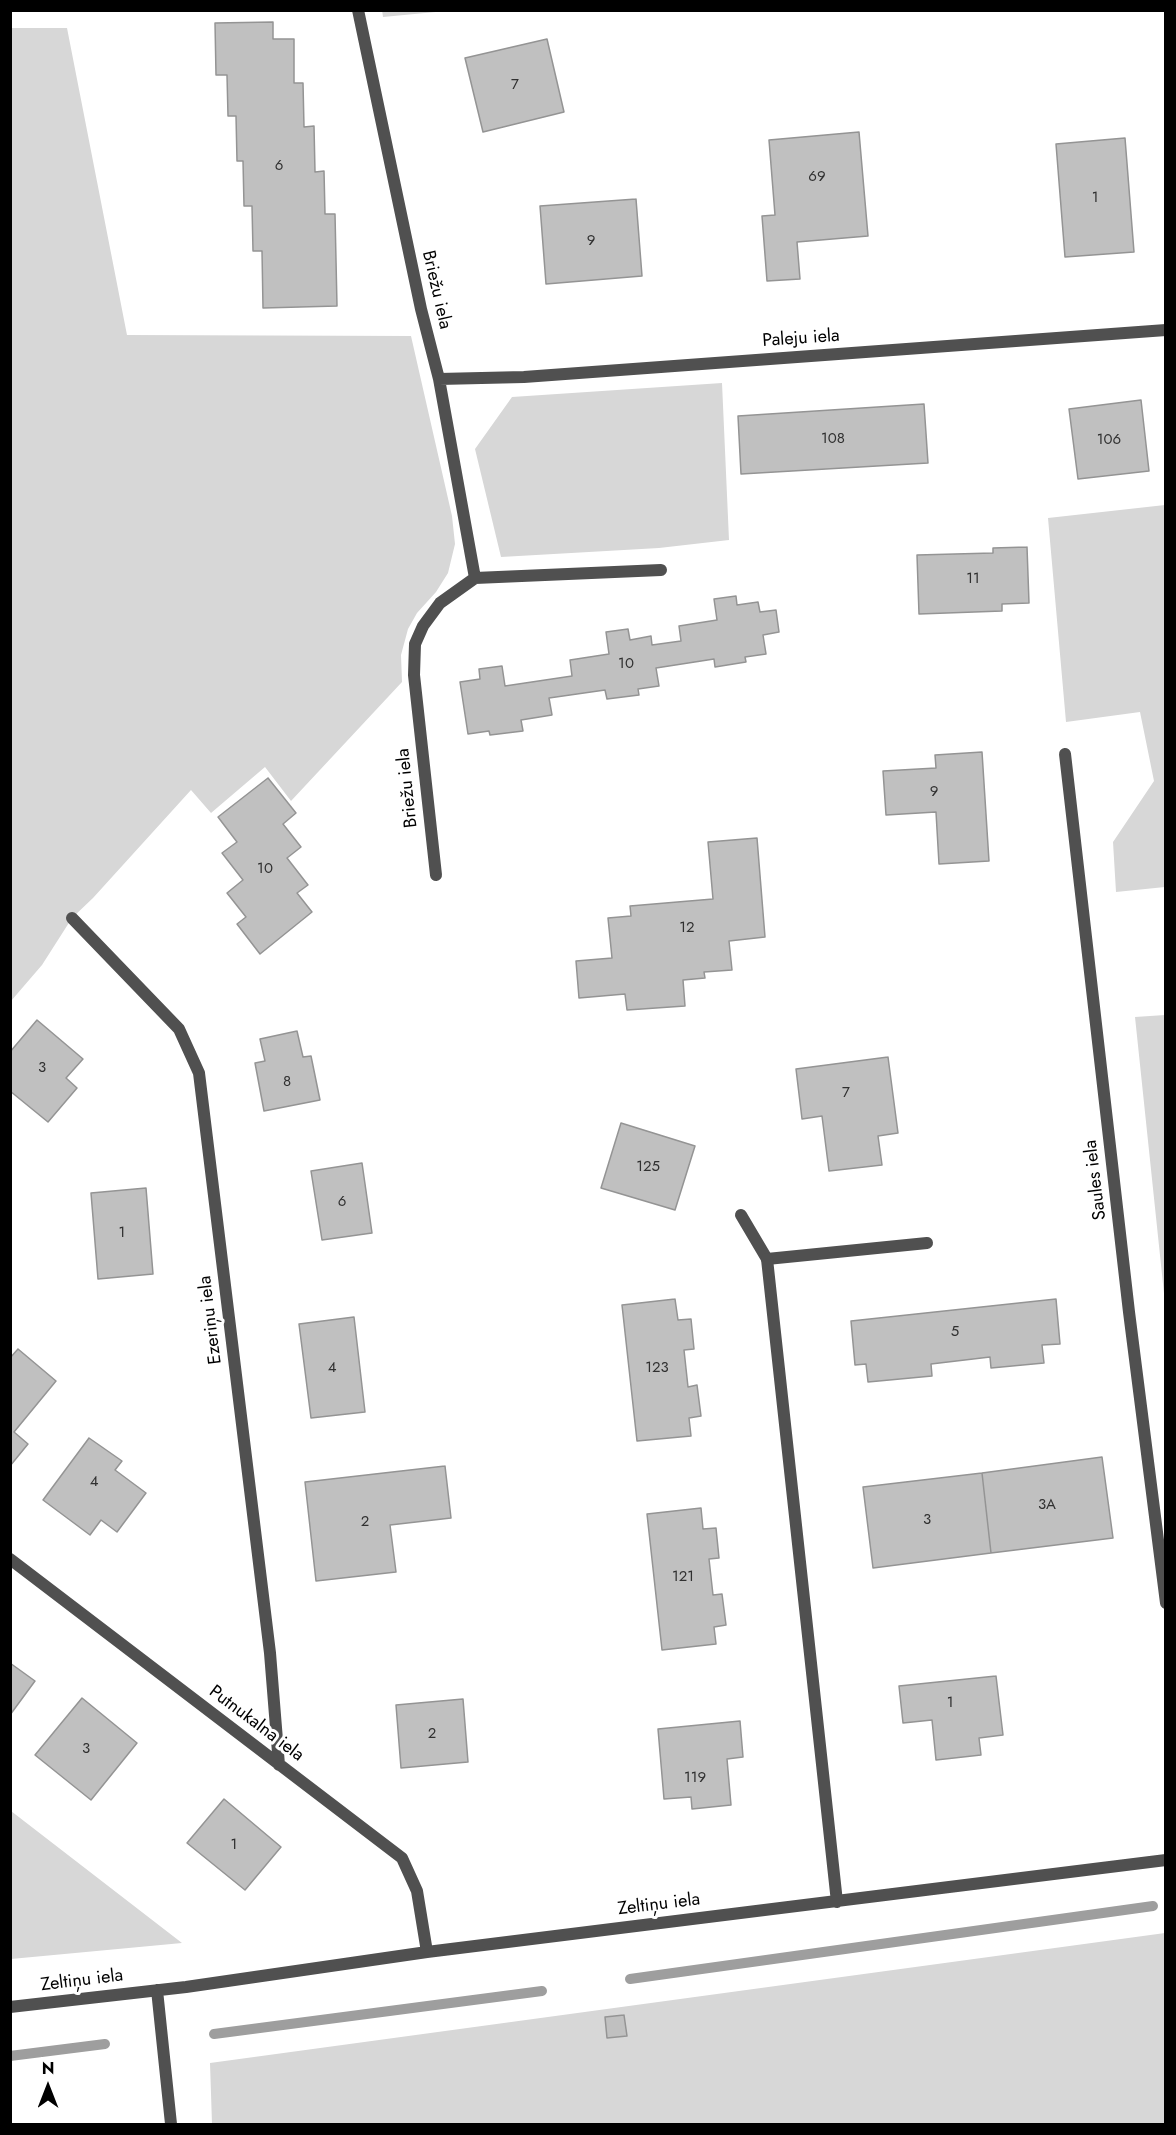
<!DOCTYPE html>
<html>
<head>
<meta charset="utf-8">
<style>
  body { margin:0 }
  #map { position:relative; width:1176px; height:2135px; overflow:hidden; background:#fff; font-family:Jost,sans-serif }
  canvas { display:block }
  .frame { position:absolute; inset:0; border:12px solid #000; pointer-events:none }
  .north { position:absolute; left:18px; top:2057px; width:60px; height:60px; -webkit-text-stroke:4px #fff; paint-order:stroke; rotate:0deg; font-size:16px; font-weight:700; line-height:24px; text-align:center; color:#000 }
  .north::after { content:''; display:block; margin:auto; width:21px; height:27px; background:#000; clip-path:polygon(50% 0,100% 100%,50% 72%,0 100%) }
</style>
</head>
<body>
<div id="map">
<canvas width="1176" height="2135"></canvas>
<div class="frame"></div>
<div class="north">N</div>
</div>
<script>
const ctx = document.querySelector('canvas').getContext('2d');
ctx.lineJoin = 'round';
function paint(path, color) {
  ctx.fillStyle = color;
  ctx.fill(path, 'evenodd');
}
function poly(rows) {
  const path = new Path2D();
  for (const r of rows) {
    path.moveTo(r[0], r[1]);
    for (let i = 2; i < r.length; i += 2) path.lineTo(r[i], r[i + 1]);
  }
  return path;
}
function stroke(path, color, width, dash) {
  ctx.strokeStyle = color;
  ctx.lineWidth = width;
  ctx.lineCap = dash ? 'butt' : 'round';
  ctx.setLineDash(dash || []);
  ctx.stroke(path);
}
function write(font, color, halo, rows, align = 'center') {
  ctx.font = font + ' Jost,sans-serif';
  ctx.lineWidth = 6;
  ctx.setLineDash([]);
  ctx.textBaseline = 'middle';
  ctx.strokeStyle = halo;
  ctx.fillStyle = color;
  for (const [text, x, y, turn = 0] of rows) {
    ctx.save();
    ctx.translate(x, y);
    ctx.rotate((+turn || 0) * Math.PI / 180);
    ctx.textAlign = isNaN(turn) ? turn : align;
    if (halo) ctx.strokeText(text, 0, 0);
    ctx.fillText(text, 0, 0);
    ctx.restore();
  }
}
paint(poly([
  [382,10,446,10,446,11,383,17],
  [11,28,67,28,127,335,411,336,452,516,455,544,448,573,436,592,417,613,408,629,401,655,402,682,291,801,265,767,211,813,191,790,93,898,72,918,42,965,11,1001],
  [722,383,729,540,659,548,501,557,475,449,512,397],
  [1165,505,1165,887,1116,892,1113,842,1154,781,1140,712,1066,722,1048,518],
  [1165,1015,1166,1015,1165,1303,1135,1017],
  [10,1811,11,1811,182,1943,11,1959],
  [1165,1933,1165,2124,212,2124,210,2063]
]), '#d7d7d7');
stroke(poly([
  [630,1979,1153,1906],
  [214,2034,542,1991],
  [10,2056,105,2044]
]), '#9e9e9e', 10);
const building = poly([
  [273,22,273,39,294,39,294,83,303,83,304,127,314,126,315,172,324,171,325,214,335,214,337,306,263,308,262,251,253,251,252,206,244,206,243,161,237,161,236,116,228,116,227,75,216,75,215,23,273,22],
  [547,39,564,112,483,132,465,58,547,39],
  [859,132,868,236,797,242,800,279,767,281,762,216,775,215,769,140,859,132],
  [1125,138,1134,252,1065,257,1056,144,1125,138],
  [636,199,642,276,546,284,540,206,636,199],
  [1141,400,1149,471,1078,479,1069,409,1141,400],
  [924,404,928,463,741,474,738,416,924,404],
  [1027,547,1029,603,1002,604,1002,611,919,614,917,555,993,553,993,548,1027,547],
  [736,596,737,605,758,602,760,612,776,610,779,632,763,635,766,654,745,657,746,662,715,667,714,659,656,668,659,686,638,689,639,695,607,699,605,690,549,698,552,715,521,720,523,731,490,735,489,731,468,734,460,682,480,679,479,669,502,666,505,686,572,676,570,660,609,654,606,632,628,629,630,640,651,636,652,645,681,641,679,626,717,620,714,599,736,596],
  [982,752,989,861,939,864,936,812,886,815,883,771,936,768,935,755,982,752],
  [268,778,296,813,283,824,301,847,287,858,308,885,297,893,312,912,260,954,237,924,246,917,227,893,243,880,222,853,237,842,218,817,268,778],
  [757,838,765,937,729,941,732,970,704,972,705,978,683,980,685,1006,627,1010,625,994,579,998,576,961,612,958,608,918,631,916,630,906,713,899,708,842,757,838],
  [37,1020,83,1059,66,1078,77,1088,48,1122,10,1091,10,1052,37,1020],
  [297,1031,303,1057,311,1056,320,1100,264,1111,255,1063,265,1061,260,1039,297,1031],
  [888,1057,898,1133,878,1136,882,1165,829,1171,822,1116,802,1119,796,1069,888,1057],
  [621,1123,695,1146,675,1210,601,1188,621,1123],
  [362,1163,372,1233,322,1240,311,1171,362,1163],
  [146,1188,153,1274,98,1279,91,1193,146,1188],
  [675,1299,678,1320,691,1319,694,1349,684,1350,688,1387,697,1385,701,1416,689,1418,691,1436,637,1441,622,1305,675,1299],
  [1056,1299,1060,1344,1042,1345,1044,1363,991,1368,990,1357,931,1364,932,1376,868,1382,866,1364,855,1365,851,1321,1056,1299],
  [354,1317,365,1412,311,1418,299,1324,354,1317],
  [18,1349,56,1381,14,1432,28,1444,10,1466,10,1358,18,1349],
  [89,1438,122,1461,115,1470,146,1493,117,1532,101,1520,90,1535,43,1500,89,1438],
  [1102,1457,1113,1538,991,1553,982,1473,1102,1457],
  [445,1466,451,1518,390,1525,396,1572,316,1581,305,1482,445,1466],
  [982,1473,991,1553,873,1568,863,1487,982,1473],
  [701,1508,703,1529,716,1528,719,1558,709,1559,713,1595,722,1594,726,1625,714,1627,716,1644,662,1650,647,1514,701,1508],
  [10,1663,35,1681,10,1715,10,1663],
  [996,1676,1003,1735,979,1738,981,1755,936,1760,932,1720,903,1723,899,1686,996,1676],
  [82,1698,137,1743,91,1800,35,1755,82,1698],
  [463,1699,468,1762,401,1768,396,1705,463,1699],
  [740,1721,743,1757,727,1759,731,1805,692,1809,691,1797,664,1799,658,1729,740,1721],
  [224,1799,281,1847,245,1890,187,1843,224,1799],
  [624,2015,627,2036,607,2038,605,2017,624,2015]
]);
paint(building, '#c0c0c0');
stroke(building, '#949494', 1.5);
stroke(poly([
  [741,1215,767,1259,927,1243]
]), '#505050', 12);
stroke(poly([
  [358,10,421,309,439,379,475,578,440,603,423,626,415,644,414,675,436,875],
  [439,379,524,377,1166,330],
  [475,578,661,570],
  [1065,754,1129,1312,1166,1603],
  [72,918,179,1029,199,1073,270,1653,279,1765],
  [767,1259,837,1902],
  [10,1559,402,1858,417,1891,427,1952],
  [157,1990,171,2124],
  [10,2007,186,1987,427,1952,1166,1860]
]), '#505050', 12);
write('15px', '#303030', null, [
  ["7",515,85],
  ["6",279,166],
  ["69",817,177],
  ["1",1095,198],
  ["9",591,241],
  ["108",833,439],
  ["106",1109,440],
  ["11",973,579],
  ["10",626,664],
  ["9",934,792],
  ["10",265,869],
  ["12",687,928],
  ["3",42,1068],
  ["8",287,1082],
  ["7",846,1093],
  ["125",648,1167],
  ["6",342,1202],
  ["1",122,1233],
  ["5",955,1332],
  ["4",332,1368],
  ["123",657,1368],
  ["4",94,1482],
  ["3A",1047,1505],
  ["3",927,1520],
  ["2",365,1522],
  ["121",683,1577],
  ["1",950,1703],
  ["2",432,1734],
  ["3",86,1749],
  ["119",695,1778],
  ["1",234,1845]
]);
write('18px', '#000', '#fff', [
  ["Briežu iela",436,290,77],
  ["Paleju iela",801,339,-4],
  ["Briežu iela",408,788,-96],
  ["Saules iela",1096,1180,-97],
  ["Ezeriņu iela",211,1320,-97],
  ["Putnukalna iela",256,1724,37],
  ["Zeltiņu iela",659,1905,-7],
  ["Zeltiņu iela",82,1981,-7]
]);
</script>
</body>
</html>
